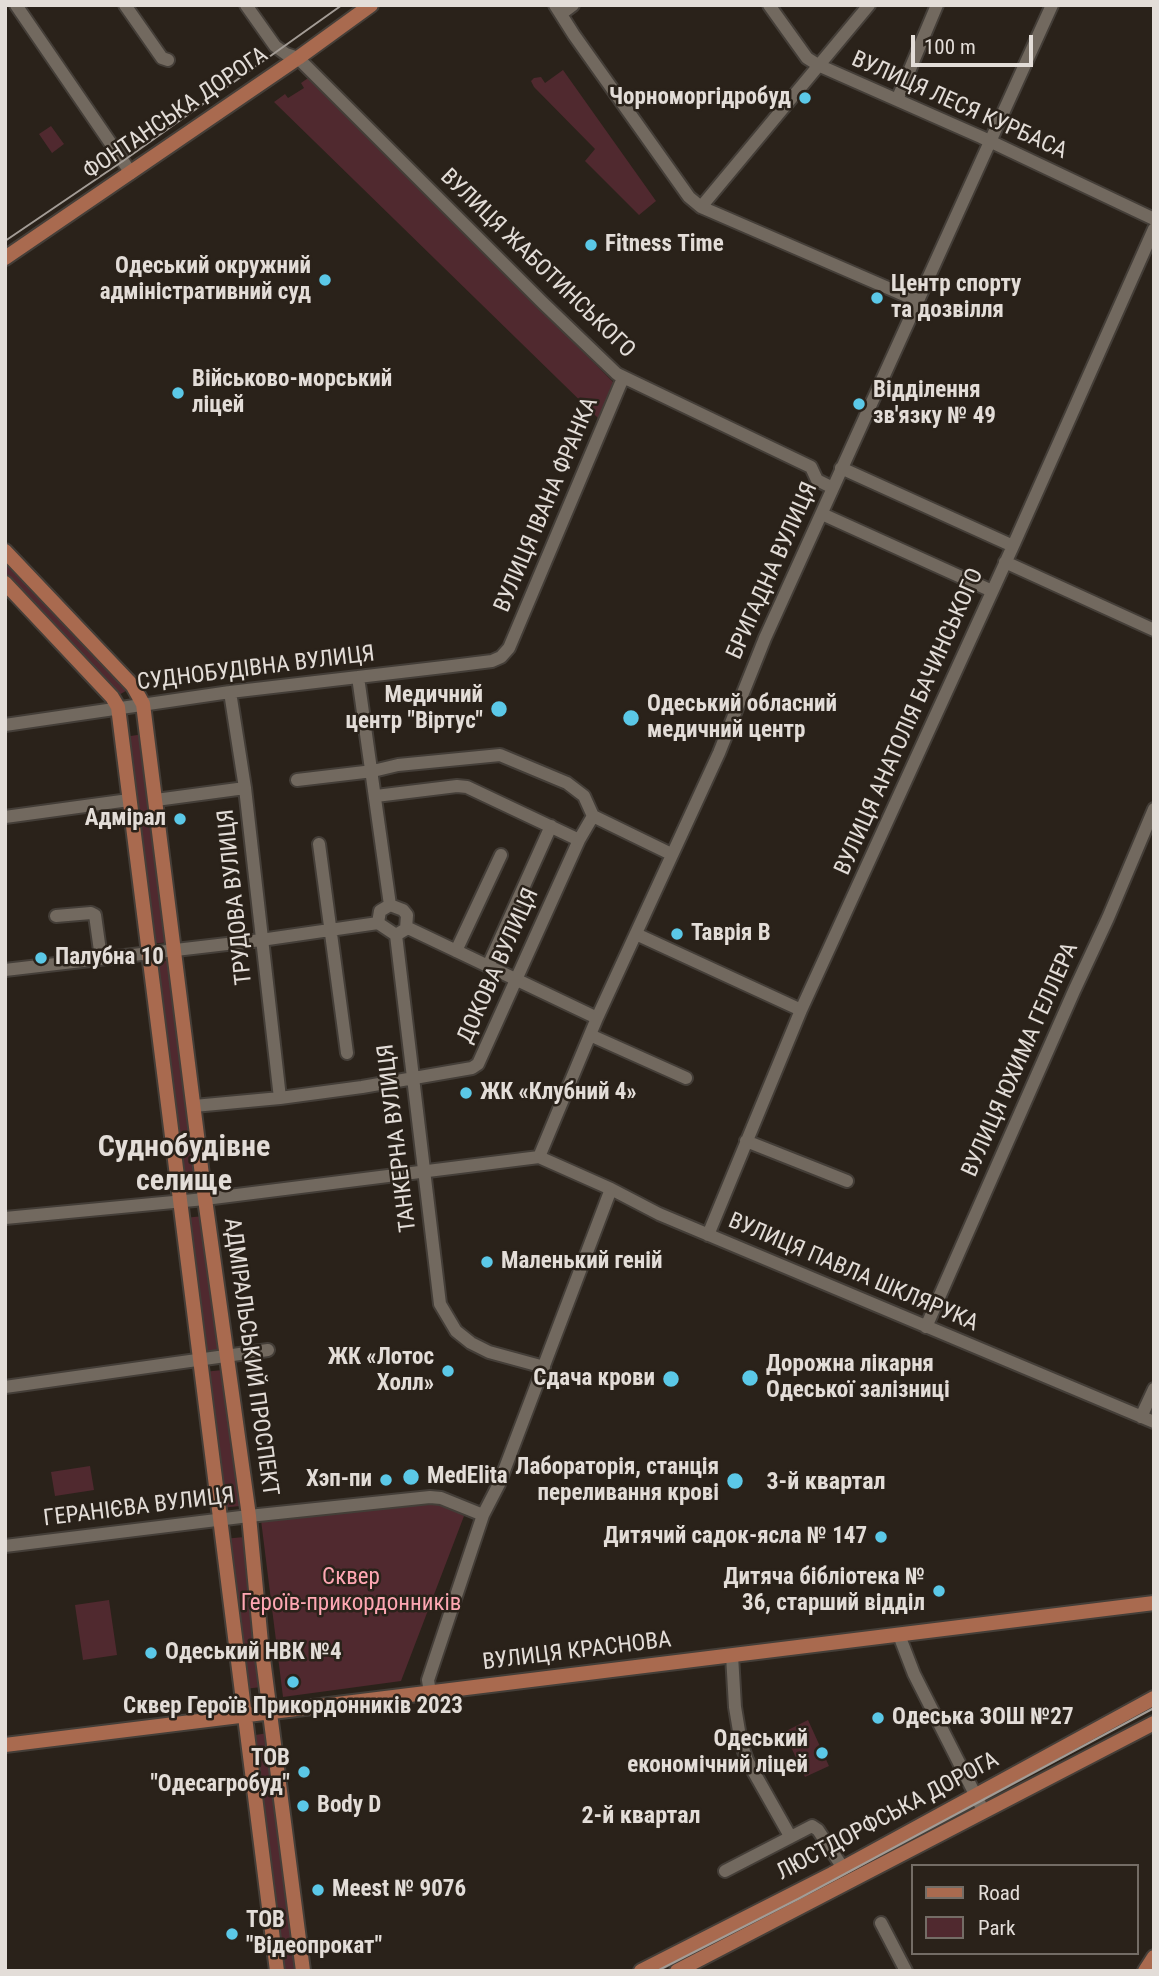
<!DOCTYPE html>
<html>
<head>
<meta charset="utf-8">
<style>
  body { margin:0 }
  #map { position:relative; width:1159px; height:1976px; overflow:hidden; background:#2a221a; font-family:"Roboto Condensed",sans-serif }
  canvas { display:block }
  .frame { position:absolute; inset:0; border:7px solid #e3ddd8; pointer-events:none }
  .legend { position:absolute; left:911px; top:1864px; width:228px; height:91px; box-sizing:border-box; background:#2a221a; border:2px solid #746d66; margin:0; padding:9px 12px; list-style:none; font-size:21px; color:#e3ddd8 }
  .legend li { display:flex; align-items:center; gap:14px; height:35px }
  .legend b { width:35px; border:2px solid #746d66 }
  .scale { position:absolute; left:911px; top:35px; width:122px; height:32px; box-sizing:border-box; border:4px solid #e3ddd8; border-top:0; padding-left:9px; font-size:21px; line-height:24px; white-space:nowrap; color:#e3ddd8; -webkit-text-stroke:5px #2a221a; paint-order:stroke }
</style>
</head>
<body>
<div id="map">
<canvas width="1159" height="1976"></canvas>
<div class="frame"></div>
<ul class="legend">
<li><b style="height:9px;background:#a96a4f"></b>Road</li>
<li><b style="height:19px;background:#50292f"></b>Park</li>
</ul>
<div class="scale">100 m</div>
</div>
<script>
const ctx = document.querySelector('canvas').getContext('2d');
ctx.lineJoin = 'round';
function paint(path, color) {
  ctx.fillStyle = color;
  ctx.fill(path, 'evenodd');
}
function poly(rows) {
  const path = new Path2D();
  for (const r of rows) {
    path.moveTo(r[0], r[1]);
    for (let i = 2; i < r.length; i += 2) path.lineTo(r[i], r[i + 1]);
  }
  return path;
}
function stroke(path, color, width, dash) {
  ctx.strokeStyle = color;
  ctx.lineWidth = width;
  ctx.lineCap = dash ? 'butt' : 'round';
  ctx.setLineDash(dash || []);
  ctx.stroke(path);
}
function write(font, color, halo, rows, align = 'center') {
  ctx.font = font + ' "Roboto Condensed",sans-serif';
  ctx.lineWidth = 5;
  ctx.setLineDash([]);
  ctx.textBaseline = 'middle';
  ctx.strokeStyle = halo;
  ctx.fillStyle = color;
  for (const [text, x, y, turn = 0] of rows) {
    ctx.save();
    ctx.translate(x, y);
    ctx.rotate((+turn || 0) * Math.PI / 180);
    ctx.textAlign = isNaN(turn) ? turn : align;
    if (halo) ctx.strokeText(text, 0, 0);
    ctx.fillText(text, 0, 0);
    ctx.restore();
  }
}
paint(poly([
  [563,70,656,201,639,215,585,161,595,149,534,87,531,81,534,78,541,77,545,83],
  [311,76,614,383,599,419,274,102,285,94,288,98,304,88,301,83],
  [51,126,64,144,52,153,39,134],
  [5,557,131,688,117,696,5,579],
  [144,734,170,942,149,944,124,737],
  [172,960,200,1176,179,1179,152,962],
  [204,1216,221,1352,201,1355,184,1218],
  [223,1370,240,1506,221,1508,203,1372],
  [90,1466,94,1490,55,1496,51,1472],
  [420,1502,452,1507,464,1516,401,1681,283,1697,261,1520],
  [244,1537,262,1687,244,1689,224,1539],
  [109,1600,117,1655,83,1660,75,1605],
  [808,1720,829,1766,805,1777,784,1732],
  [268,1733,298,1971,280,1971,249,1736]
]), '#50292f');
const minor = poly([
  [16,5,131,173],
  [125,5,162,58,168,60],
  [246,5,275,46,286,54,298,58,542,302,617,374,811,467,817,480,833,488],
  [555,5,574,35,689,197,701,207,918,301],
  [769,5,807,58,818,65,981,137,1154,219],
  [561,14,573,5],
  [897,100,937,5],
  [701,207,869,5],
  [841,468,1013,546],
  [822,514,992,591],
  [1005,562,1154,630],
  [358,677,390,905],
  [230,692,245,788,280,1098],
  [5,725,230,692,452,666,492,661,501,657,509,648,623,378],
  [297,780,373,771,398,765,500,755,567,783,584,796,593,816,671,854],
  [376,796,457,786,467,787,579,840],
  [156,800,245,788],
  [5,817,129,800],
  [319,844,347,1053],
  [56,916,91,913,95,915,101,958],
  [406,927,597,1018],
  [636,934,801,1010],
  [396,935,440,1304,456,1331,471,1343,489,1352,544,1367],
  [456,951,501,855],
  [488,966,551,826],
  [5,970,261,940,378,923,396,935,406,929,407,915,403,910,390,905,380,911,378,923],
  [590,1035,686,1078],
  [194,1106,280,1098,362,1087,472,1068,478,1064,579,840,593,816],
  [746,1141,847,1181],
  [539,1157,597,1018,719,753,765,638,1052,5],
  [5,1218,205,1199,539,1157,611,1189,659,1214,1154,1422],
  [708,1235,801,1010,1013,546,1154,229],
  [926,1327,1074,991,1108,918,1154,809],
  [5,1387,268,1350],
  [1141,1417,1154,1389],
  [5,1546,249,1516,430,1497,441,1498,483,1515],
  [899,1635,914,1674,983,1810],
  [732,1655,735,1707,741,1743,747,1760,790,1836],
  [430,1693,428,1680,483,1515,499,1484,611,1189],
  [725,1871,812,1826,818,1830,843,1868],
  [881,1923,906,1971]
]);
const major = poly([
  [5,258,298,58,371,5],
  [5,551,133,686,143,704,205,1199,249,1516,261,1643,303,1971],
  [5,583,112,697,118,707,277,1971],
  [5,1745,1154,1603],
  [641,1971,832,1874,1154,1698],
  [677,1971,1154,1723],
  [1145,1971,1154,1957]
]);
stroke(minor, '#443e38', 16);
stroke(major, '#443e38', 18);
stroke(minor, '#72695f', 12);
stroke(major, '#a96a4f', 14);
stroke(poly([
  [5,241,123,161,342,5],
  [657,1971,800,1898,1154,1708]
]), '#a39c96', 2);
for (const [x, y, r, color] of [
  [805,98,7,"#5bc8e7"],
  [591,245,7,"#5bc8e7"],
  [325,280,7,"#5bc8e7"],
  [877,298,7,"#5bc8e7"],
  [178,393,7,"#5bc8e7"],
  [859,404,7,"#5bc8e7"],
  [499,709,9,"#5bc8e7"],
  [631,718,9,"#5bc8e7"],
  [180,819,7,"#5bc8e7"],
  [677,934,7,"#5bc8e7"],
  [41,958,7,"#5bc8e7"],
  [466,1093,7,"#5bc8e7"],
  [487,1262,7,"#5bc8e7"],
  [448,1371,7,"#5bc8e7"],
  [750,1378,9,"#5bc8e7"],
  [671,1379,9,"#5bc8e7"],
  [411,1477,9,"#5bc8e7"],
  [386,1480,7,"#5bc8e7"],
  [735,1481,9,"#5bc8e7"],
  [881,1537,7,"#5bc8e7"],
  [939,1591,7,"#5bc8e7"],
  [151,1653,7,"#5bc8e7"],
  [293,1682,7,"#5bc8e7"],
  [878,1718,7,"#5bc8e7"],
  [822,1753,7,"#5bc8e7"],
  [304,1772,7,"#5bc8e7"],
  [303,1806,7,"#5bc8e7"],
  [318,1890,7,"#5bc8e7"],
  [232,1934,7,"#5bc8e7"]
]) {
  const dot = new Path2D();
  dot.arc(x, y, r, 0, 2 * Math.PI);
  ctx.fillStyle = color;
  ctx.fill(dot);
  stroke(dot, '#2a221a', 2.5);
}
write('bold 23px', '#e3ddd8', '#2a221a', [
  ["Чорноморгідробуд",791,98,"right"],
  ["Fitness Time",605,245],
  ["Одеський окружний",311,267,"right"],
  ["адміністративний суд",311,293,"right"],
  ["Центр спорту",891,285],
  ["та дозвілля",891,311],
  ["Військово-морський",192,380],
  ["ліцей",192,406],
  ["Відділення",873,391],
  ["зв'язку № 49",873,417],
  ["Медичний",483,696,"right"],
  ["центр \"Віртус\"",483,722,"right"],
  ["Одеський обласний",647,705],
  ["медичний центр",647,731],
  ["Адмірал",166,819,"right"],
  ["Таврія В",691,934],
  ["Палубна 10",55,958],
  ["ЖК «Клубний 4»",480,1093],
  ["Маленький геній",501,1262],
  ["ЖК «Лотос",434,1358,"right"],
  ["Холл»",434,1384,"right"],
  ["Дорожна лікарня",766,1365],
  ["Одеської залізниці",766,1391],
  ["Сдача крови",655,1379,"right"],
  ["Лабораторія, станція",719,1468,"right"],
  ["переливання крові",719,1494,"right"],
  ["MedElita",427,1477],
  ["Хэп-пи",372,1480,"right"],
  ["Дитячий садок-ясла № 147",867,1537,"right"],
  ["Дитяча бібліотека №",925,1578,"right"],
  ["36, старший відділ",925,1604,"right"],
  ["Одеський НВК №4",165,1653],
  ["Сквер Героїв Прикордонників 2023",293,1707,"center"],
  ["Одеська ЗОШ №27",892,1718],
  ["Одеський",808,1740,"right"],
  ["економічний ліцей",808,1766,"right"],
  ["ТОВ",290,1759,"right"],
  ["\"Одесагробуд\"",290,1785,"right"],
  ["Body D",317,1806],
  ["Meest № 9076",332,1890],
  ["ТОВ",246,1921],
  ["\"Відеопрокат\"",246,1947]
], 'left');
write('23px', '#e3ddd8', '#2a221a', [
  ["ВУЛИЦЯ ЛЕСЯ КУРБАСА",959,106,24],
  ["ФОНТАНСЬКА ДОРОГА",176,114,-34],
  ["ВУЛИЦЯ ЖАБОТИНСЬКОГО",537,264,44],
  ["ВУЛИЦЯ ІВАНА ФРАНКА",547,505,-67],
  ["БРИГАДНА ВУЛИЦЯ",773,571,-66],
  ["СУДНОБУДІВНА ВУЛИЦЯ",256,669,-7],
  ["ВУЛИЦЯ АНАТОЛІЯ БАЧИНСЬКОГО",910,722,-66],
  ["ТРУДОВА ВУЛИЦЯ",236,897,-96],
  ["ДОКОВА ВУЛИЦЯ",499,966,-66],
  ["ВУЛИЦЯ ЮХИМА ГЕЛЛЕРА",1021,1060,-66],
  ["ТАНКЕРНА ВУЛИЦЯ",398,1138,-97],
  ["ВУЛИЦЯ ПАВЛА ШКЛЯРУКА",853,1273,23],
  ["АДМІРАЛЬСЬКИЙ ПРОСПЕКТ",250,1357,82],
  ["ГЕРАНІЄВА ВУЛИЦЯ",139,1508,-7],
  ["ВУЛИЦЯ КРАСНОВА",577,1652,-7],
  ["ЛЮСТДОРФСЬКА ДОРОГА",888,1817,-28]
]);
write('23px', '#fea7b3', '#2a221a', [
  ["Сквер",351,1578],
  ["Героїв-прикордонників",351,1604]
]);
write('bold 24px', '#e3ddd8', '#2a221a', [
  ["3-й квартал",826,1483],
  ["2-й квартал",641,1817]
]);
write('bold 30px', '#e3ddd8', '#2a221a', [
  ["Суднобудівне",184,1148],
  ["селище",184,1182]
]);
</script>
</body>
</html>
